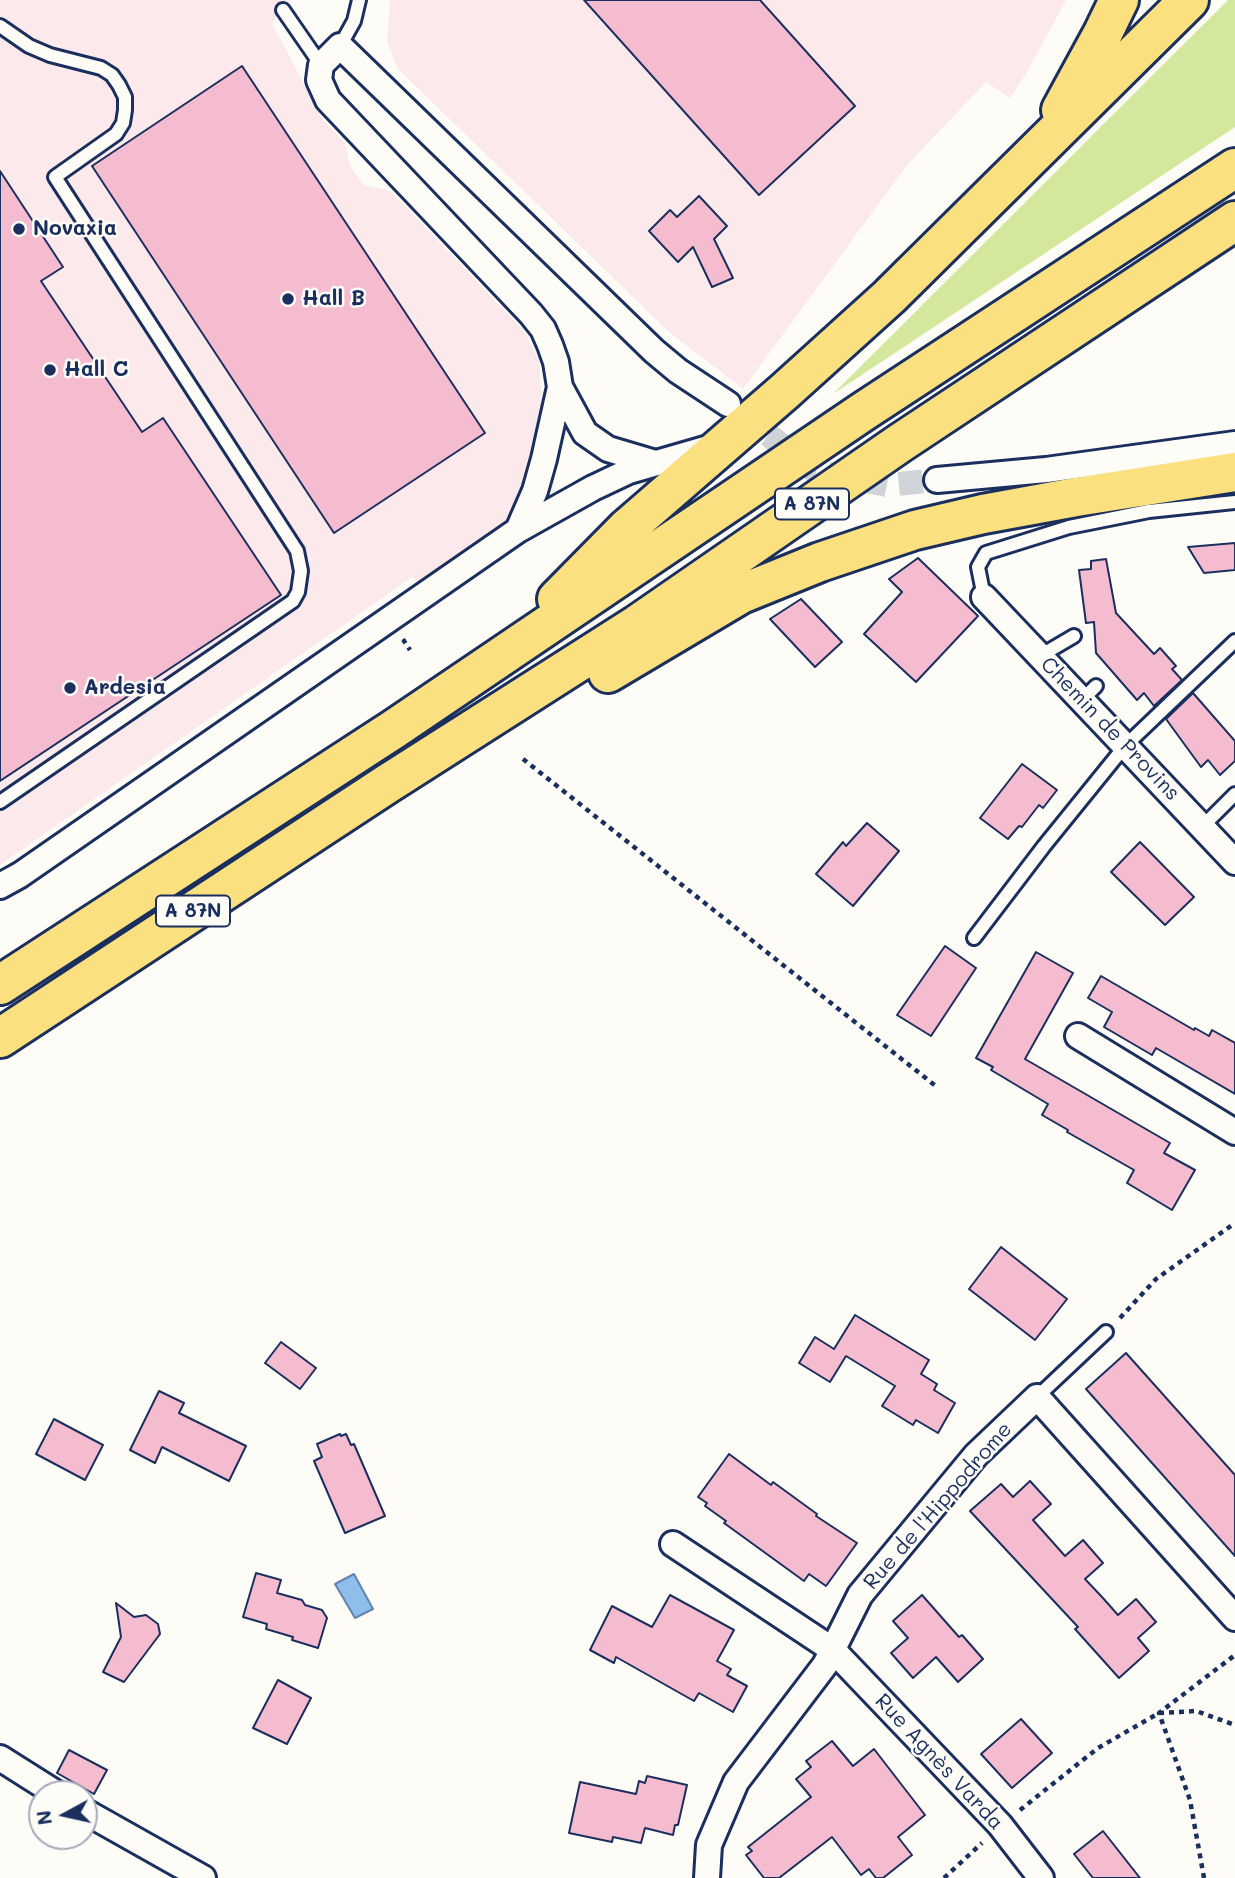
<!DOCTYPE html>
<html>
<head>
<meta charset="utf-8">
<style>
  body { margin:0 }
  #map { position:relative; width:1235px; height:1878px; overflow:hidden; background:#fdfcf7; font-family:Mali,sans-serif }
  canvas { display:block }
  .north { position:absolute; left:28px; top:1780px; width:70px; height:70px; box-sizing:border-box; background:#fdfcf7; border:2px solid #a3aaba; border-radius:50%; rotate:262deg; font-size:19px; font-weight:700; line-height:28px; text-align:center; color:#1b2f5e }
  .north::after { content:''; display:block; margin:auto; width:24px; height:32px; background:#1b2f5e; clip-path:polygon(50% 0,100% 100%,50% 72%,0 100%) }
</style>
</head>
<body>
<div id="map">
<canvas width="1235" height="1878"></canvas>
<div class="north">N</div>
</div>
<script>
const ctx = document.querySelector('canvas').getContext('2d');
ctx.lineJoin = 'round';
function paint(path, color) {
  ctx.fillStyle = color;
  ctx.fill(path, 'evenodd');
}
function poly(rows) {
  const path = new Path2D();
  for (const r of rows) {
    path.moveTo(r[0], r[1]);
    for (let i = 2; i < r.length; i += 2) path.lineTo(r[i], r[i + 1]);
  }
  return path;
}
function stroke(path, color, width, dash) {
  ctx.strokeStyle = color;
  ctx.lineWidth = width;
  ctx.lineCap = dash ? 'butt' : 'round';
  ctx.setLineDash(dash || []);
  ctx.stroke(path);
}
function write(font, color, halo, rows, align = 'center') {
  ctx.font = font + ' Mali,sans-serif';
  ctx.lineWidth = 5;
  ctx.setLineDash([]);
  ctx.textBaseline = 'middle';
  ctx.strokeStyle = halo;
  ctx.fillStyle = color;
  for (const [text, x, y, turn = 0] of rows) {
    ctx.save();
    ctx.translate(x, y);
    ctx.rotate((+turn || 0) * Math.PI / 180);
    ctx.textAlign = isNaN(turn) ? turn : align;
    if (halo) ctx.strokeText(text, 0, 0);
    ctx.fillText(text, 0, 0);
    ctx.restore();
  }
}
paint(poly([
  [0,0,291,0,272,23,322,119,345,143,350,166,363,185,391,191,524,331,539,360,542,410,534,462,513,512,507,520,417,583,412,577,0,865],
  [390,0,1066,0,1027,72,1010,98,986,82,907,165,743,389,668,331,398,69,387,42]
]), '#fbe9eb');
paint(poly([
  [1228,0,1235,0,1235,127,833,394]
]), '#d3e89c');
const water = poly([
  [354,1574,373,1609,355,1618,335,1584,354,1574]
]);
paint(water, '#8ebee9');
stroke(water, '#6085b1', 2);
const building = poly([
  [584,0,760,0,855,106,759,195,584,0],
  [242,66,485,433,334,533,92,166,242,66],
  [0,171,63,267,41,281,142,432,163,418,281,595,0,781,0,171],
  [699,196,727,226,714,239,733,278,712,287,693,247,678,262,649,231,670,210,677,217,699,196],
  [1235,543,1235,570,1204,573,1188,547,1235,543],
  [918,558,978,616,916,682,864,634,902,592,889,579,918,558],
  [1106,559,1116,613,1154,654,1160,648,1176,666,1172,669,1182,680,1154,706,1144,693,1137,700,1096,653,1094,622,1086,623,1079,570,1091,569,1091,561,1106,559],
  [801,599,842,642,815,667,770,619,801,599],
  [1193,693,1235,741,1235,761,1220,775,1208,760,1201,767,1166,719,1193,693],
  [1022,764,1057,790,1043,808,1039,805,1022,827,1019,826,1008,839,980,818,1022,764],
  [867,823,899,851,853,906,816,874,843,842,846,846,867,823],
  [1140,842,1194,897,1165,925,1111,872,1140,842],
  [945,946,976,968,931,1036,897,1015,945,946],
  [1036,952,1073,973,1025,1059,1170,1143,1164,1153,1195,1170,1172,1210,1127,1183,1134,1170,1067,1132,1068,1130,1042,1115,1048,1104,991,1070,993,1067,976,1058,1036,952],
  [1101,976,1194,1030,1195,1028,1209,1036,1212,1030,1235,1043,1235,1094,1156,1048,1152,1055,1104,1027,1112,1012,1088,998,1101,976],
  [1001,1247,1067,1299,1035,1340,969,1289,1001,1247],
  [855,1315,929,1360,921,1374,937,1384,934,1390,955,1403,938,1433,916,1420,913,1425,882,1406,895,1386,846,1356,830,1382,799,1363,815,1337,834,1349,855,1315],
  [281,1342,316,1368,300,1389,265,1363,281,1342],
  [1126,1353,1235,1475,1235,1556,1086,1389,1126,1353],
  [159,1391,184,1403,179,1413,246,1446,229,1481,162,1447,155,1463,130,1450,159,1391],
  [54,1419,103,1445,85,1480,36,1454,54,1419],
  [340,1434,341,1436,346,1434,351,1445,354,1444,385,1516,345,1533,314,1461,322,1457,317,1444,340,1434],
  [729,1454,771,1485,773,1482,817,1514,816,1516,857,1543,826,1586,809,1574,804,1581,724,1523,726,1521,705,1506,707,1503,698,1497,729,1454],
  [1030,1481,1051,1504,1033,1520,1065,1556,1083,1540,1103,1563,1085,1579,1102,1597,1118,1615,1136,1599,1156,1622,1138,1638,1149,1651,1119,1678,1075,1629,1078,1627,970,1511,1001,1484,1013,1497,1030,1481],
  [256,1573,281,1580,277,1593,302,1600,305,1605,322,1610,327,1618,318,1648,292,1640,293,1637,266,1629,267,1624,243,1617,256,1573],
  [670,1595,734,1630,717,1661,731,1669,727,1675,747,1686,733,1712,699,1693,694,1701,616,1657,614,1663,590,1650,612,1606,652,1627,670,1595],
  [922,1595,959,1637,962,1635,983,1659,958,1682,936,1657,913,1678,891,1653,908,1638,893,1621,922,1595],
  [116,1603,134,1617,146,1615,158,1624,160,1634,124,1682,103,1672,121,1637,116,1603],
  [278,1680,311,1698,287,1744,253,1728,278,1680],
  [1021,1719,1052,1753,1012,1788,981,1754,1021,1719],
  [832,1741,853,1766,874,1749,925,1815,898,1837,912,1855,883,1878,876,1878,869,1869,861,1875,832,1837,779,1878,764,1878,746,1855,752,1851,748,1847,811,1797,796,1779,811,1767,806,1761,832,1741],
  [69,1750,107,1770,94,1794,57,1773,69,1750],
  [647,1776,687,1785,678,1825,675,1825,673,1835,645,1828,641,1843,613,1837,612,1842,569,1833,580,1782,636,1794,639,1781,645,1783,647,1776],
  [1103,1831,1140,1878,1093,1878,1074,1854,1103,1831]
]);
paint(building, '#f5bcd0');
stroke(building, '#1b2f5e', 2);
stroke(poly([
  [740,413,815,471,887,485,937,480]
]), '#d0d3d8', 24, [24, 12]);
const lane = poly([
  [283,10,321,65],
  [0,26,29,46,50,55,101,68,112,75,119,85,125,97,125,110,123,123,116,134,55,177,297,551,301,571,298,592,293,601,0,802],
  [340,46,354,21,359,0],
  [984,597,978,567,986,553,1069,527,1149,511,1235,502],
  [1040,656,1074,636],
  [1082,700,1096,686],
  [1202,827,1235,794],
  [974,938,1044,846,1125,746,1235,641],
  [1037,1397,1106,1332]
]);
const street = poly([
  [655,463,608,449,585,433,560,387,556,362,550,345,543,329,531,314,328,100,319,80,321,65,340,46,654,351,678,371,728,404],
  [937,480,1046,470,1235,444],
  [518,530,535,491,544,459,560,387],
  [984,597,1235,862],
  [0,886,20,875,518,530,593,488,629,471,712,447],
  [1078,1036,1235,1132],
  [673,1544,833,1650,1000,1825,1041,1878],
  [0,1758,57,1794],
  [84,1811,203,1878],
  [707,1878,709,1845,736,1782,825,1665,860,1595,976,1455,1037,1397,1235,1618]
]);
const highway = poly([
  [1061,110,1103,33,1119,0],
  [557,599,627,528,785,391,889,297,1189,0],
  [608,673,741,594,820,562,915,530,983,514,1076,497,1235,472],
  [0,985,394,729,864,411,1235,168],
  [0,1038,387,784,638,624,900,443,1235,221]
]);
stroke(lane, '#1b2f5e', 18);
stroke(street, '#1b2f5e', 30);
stroke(highway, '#1b2f5e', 44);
stroke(poly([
  [406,640,404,641,410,650],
  [523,759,937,1087],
  [1120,1318,1156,1279,1235,1223],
  [1020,1810,1098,1748,1159,1713,1196,1711,1235,1725],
  [944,1878,982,1843],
  [1204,1878,1190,1800,1159,1713,1235,1655]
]), '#1b2f5e', 4.5, [5, 5]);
stroke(lane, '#fdfcf7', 12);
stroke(street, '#fdfcf7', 24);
stroke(highway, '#fbe080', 38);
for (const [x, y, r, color] of [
  [19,229,7,"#1b2f5e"],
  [288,299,7,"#1b2f5e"],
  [50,370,7,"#1b2f5e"],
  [70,688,7,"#1b2f5e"]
]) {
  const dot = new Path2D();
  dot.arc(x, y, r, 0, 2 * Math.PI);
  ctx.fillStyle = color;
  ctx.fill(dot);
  stroke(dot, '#fdfcf7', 2.5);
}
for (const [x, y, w] of [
  [812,504,74],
  [193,911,74]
]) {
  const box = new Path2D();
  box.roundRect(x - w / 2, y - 15.5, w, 31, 5);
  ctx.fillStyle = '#fdfcf7';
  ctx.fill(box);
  stroke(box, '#1b2f5e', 2);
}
write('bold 19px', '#1b2f5e', null, [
  ["A 87N",812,504],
  ["A 87N",193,911]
]);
write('bold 21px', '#1b2f5e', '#fdfcf7', [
  ["Novaxia",33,229],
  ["Hall B",302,299],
  ["Hall C",64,370],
  ["Ardesia",84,688]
], 'left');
write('21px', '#1b2f5e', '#fdfcf7', [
  ["Chemin de Provins",1110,729,46],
  ["Rue de l'Hippodrome",938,1506,-49],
  ["Rue Agnès Varda",939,1762,47]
]);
</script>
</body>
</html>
